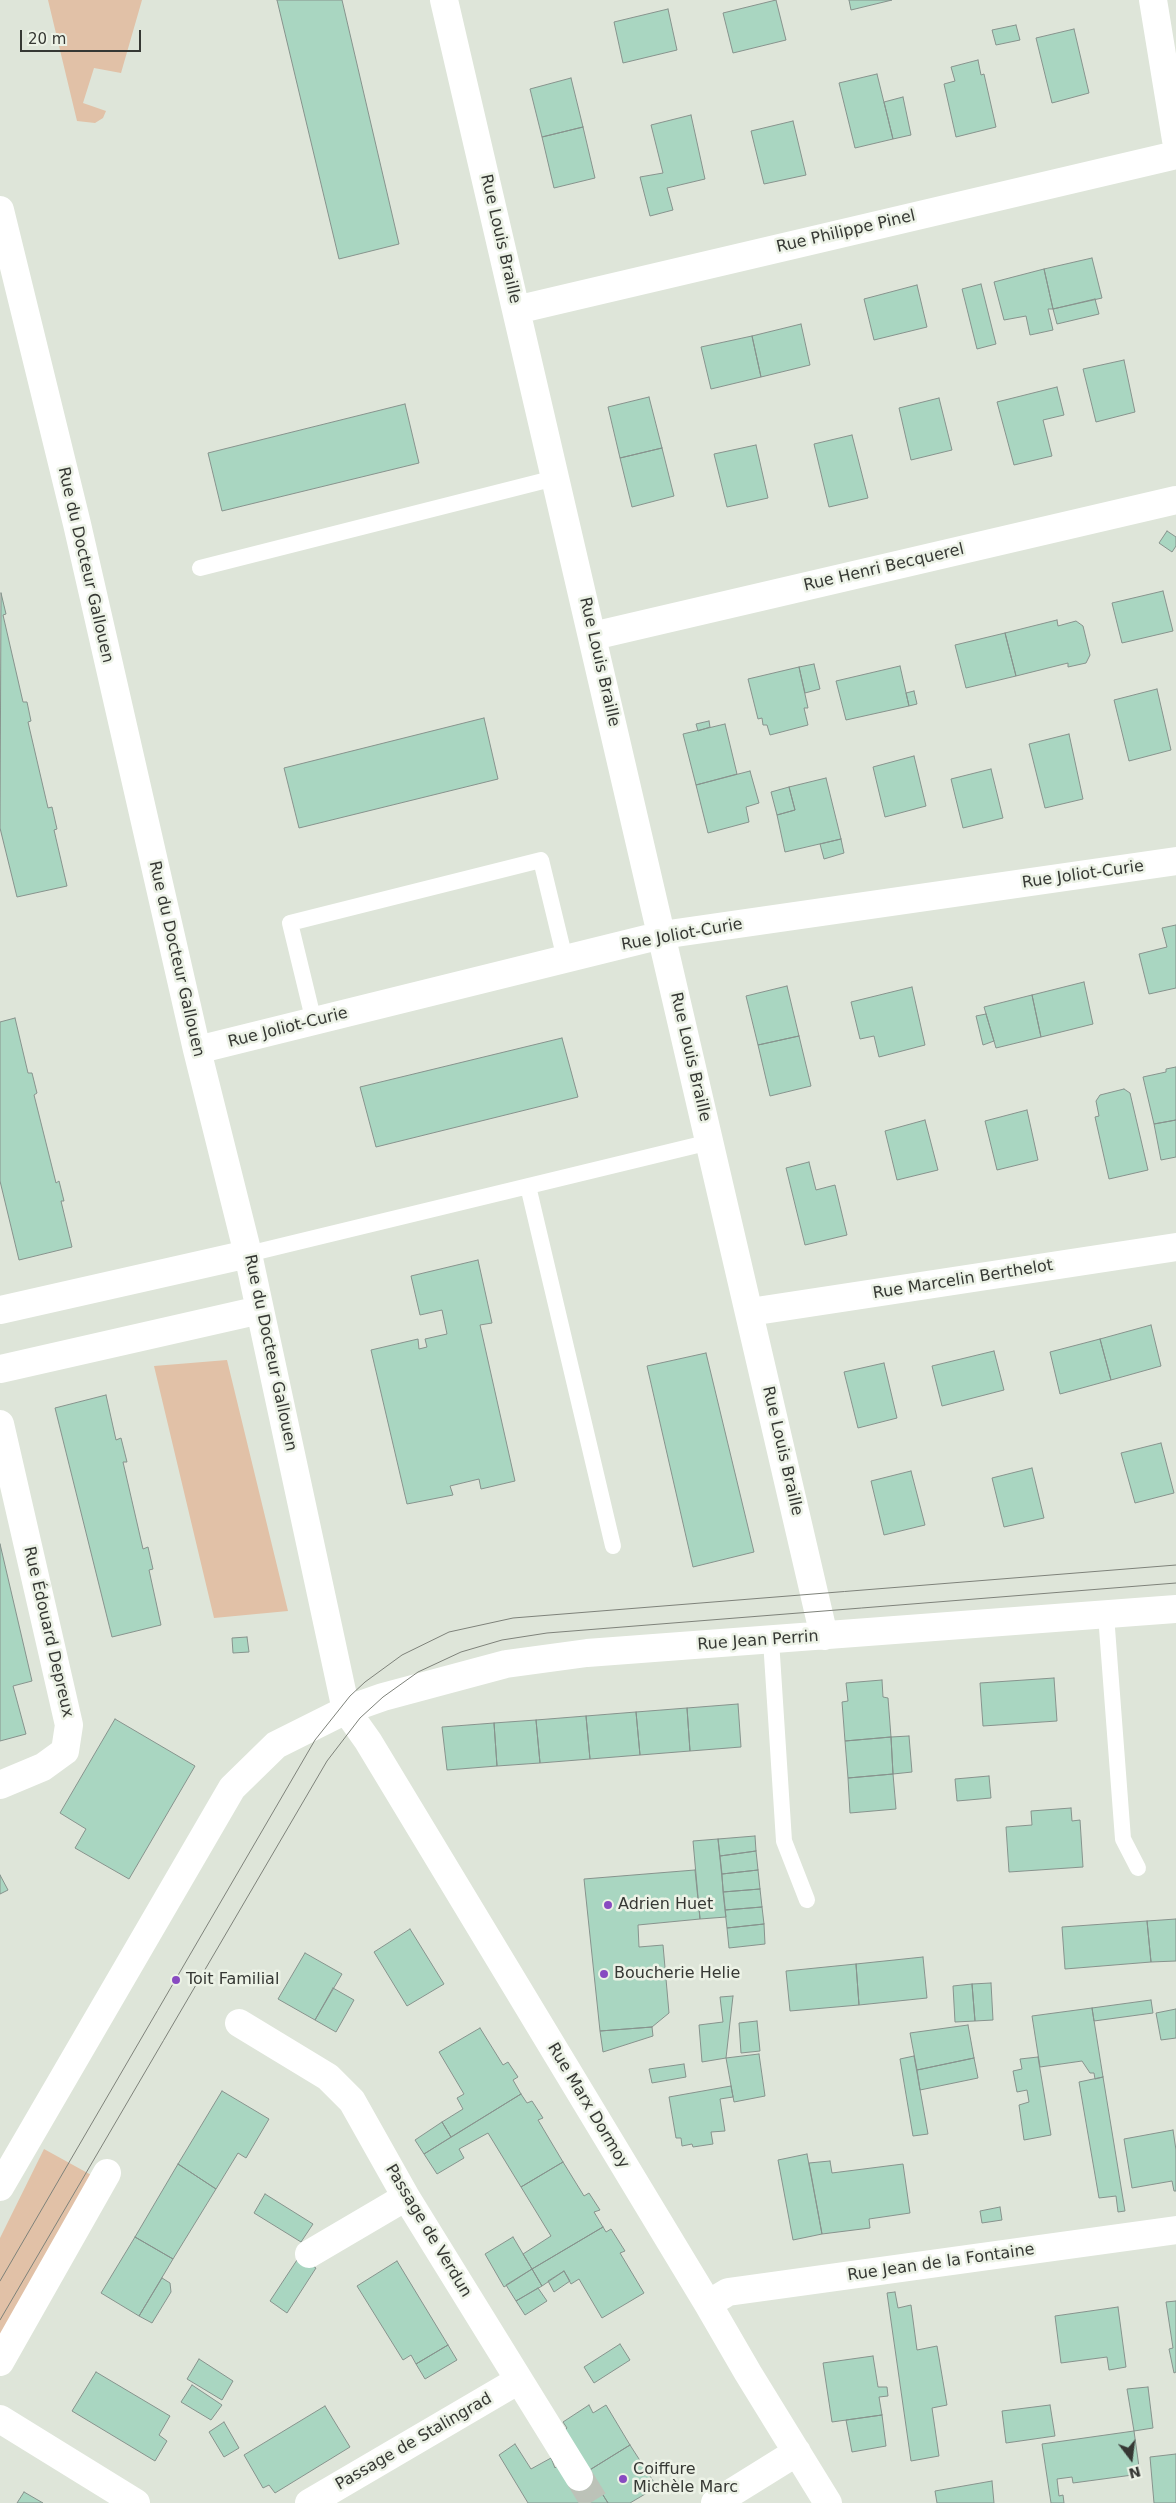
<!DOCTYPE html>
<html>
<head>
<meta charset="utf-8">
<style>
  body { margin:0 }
  #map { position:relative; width:1176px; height:2503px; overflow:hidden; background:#dee5d9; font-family:"DejaVu Sans",sans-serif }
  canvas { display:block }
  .north { position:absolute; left:1106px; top:2433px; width:50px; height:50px; -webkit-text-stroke:4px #ecf2e6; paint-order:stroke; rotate:165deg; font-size:14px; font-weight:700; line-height:20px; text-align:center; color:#363834 }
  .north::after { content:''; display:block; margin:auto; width:18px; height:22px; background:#363834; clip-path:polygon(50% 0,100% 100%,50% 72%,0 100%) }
  .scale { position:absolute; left:20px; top:30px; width:121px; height:22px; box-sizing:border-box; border:2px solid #363834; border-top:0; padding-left:6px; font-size:15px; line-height:18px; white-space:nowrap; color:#363834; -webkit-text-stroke:4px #ecf2e6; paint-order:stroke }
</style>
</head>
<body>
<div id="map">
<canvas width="1176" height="2503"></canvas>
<div class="north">N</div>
<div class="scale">20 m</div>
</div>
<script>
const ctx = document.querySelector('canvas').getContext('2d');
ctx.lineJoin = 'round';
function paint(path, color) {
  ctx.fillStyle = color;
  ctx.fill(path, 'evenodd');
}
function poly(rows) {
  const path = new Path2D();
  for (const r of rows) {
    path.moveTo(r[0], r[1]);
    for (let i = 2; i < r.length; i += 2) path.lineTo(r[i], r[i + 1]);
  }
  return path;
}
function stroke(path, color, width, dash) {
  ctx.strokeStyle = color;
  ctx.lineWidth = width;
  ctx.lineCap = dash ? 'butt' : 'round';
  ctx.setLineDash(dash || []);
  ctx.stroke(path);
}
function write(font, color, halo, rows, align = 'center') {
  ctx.font = font + ' "DejaVu Sans",sans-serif';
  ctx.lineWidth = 5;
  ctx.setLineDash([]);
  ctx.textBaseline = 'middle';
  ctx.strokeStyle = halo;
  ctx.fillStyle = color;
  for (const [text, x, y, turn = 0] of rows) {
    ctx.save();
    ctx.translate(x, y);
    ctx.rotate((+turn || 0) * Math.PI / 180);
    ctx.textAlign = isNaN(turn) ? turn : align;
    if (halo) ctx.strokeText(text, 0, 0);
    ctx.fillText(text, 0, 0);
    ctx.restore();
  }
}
paint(poly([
  [48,0,142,0,121,73,94,68,83,103,106,111,103,118,95,123,77,121],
  [227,1360,288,1611,214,1618,154,1366],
  [44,2149,93,2176,0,2336,0,2238]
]), '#e1c1a7');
const building = poly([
  [277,0,342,0,399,244,339,259,277,0],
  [776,0,786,40,733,53,723,13,776,0],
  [849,0,892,0,851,10,849,0],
  [668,9,677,50,623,63,614,22,668,9],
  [1016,25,1020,40,996,45,992,30,1016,25],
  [1074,29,1089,93,1052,103,1036,38,1074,29],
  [978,60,981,75,984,74,996,127,956,137,944,84,955,81,951,67,978,60],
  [877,74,893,139,855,148,839,83,877,74],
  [571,78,583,127,542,137,530,89,571,78],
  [903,97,911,135,893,139,884,102,903,97],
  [691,115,705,179,667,188,673,210,650,216,640,177,663,173,651,125,691,115],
  [793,121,806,175,764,184,751,131,793,121],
  [583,127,595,178,554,188,542,137,583,127],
  [1092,258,1102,298,1053,309,1044,269,1092,258],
  [1044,269,1053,309,1048,309,1053,330,1030,335,1026,316,1004,320,994,282,1044,269],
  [981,284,996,344,977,349,962,289,981,284],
  [917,285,927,327,874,340,864,299,917,285],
  [1095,299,1099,314,1057,324,1053,309,1095,299],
  [801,324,810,365,761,377,752,336,801,324],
  [752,336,761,377,711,389,701,347,752,336],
  [1124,360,1135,412,1096,422,1083,369,1124,360],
  [1057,387,1064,415,1043,420,1052,456,1014,465,997,402,1057,387],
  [649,397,662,448,620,458,608,407,649,397],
  [939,398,952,450,911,460,899,408,939,398],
  [405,404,419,463,222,511,208,453,405,404],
  [852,435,868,498,829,507,814,444,852,435],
  [756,445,768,498,727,507,714,454,756,445],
  [662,448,674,496,632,507,620,458,662,448],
  [1167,531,1176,537,1176,546,1172,552,1159,543,1167,531],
  [1163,591,1173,631,1122,643,1112,603,1163,591],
  [1,593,6,614,3,615,23,702,27,702,31,721,28,722,48,808,52,807,57,829,54,830,67,886,17,897,0,828,1,593],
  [1057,620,1058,626,1076,621,1083,626,1090,655,1086,663,1068,667,1068,663,1016,676,1005,633,1057,620],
  [1005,633,1016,676,966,688,955,645,1005,633],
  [814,664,820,689,805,693,799,667,814,664],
  [900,666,909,706,846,720,836,681,900,666],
  [799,667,808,708,804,708,808,725,770,735,767,725,763,725,762,718,758,719,748,679,799,667],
  [1157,689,1171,750,1129,761,1114,700,1157,689],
  [914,691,917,704,909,706,906,693,914,691],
  [484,718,498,779,299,828,284,768,484,718],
  [709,721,710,727,698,731,696,724,709,721],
  [725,724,737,774,696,785,683,734,725,724],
  [1069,734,1083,799,1045,808,1029,744,1069,734],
  [914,756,926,806,885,817,873,767,914,756],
  [991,769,1003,818,963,828,951,779,991,769],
  [750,771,759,803,746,807,749,822,708,833,696,785,750,771],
  [826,778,841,839,785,852,777,815,795,810,789,787,826,778],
  [789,787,795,810,777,815,771,792,789,787],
  [841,839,844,853,824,859,820,844,841,839],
  [1176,925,1176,988,1149,994,1139,954,1167,947,1162,928,1176,925],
  [1084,982,1093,1024,1041,1037,1032,995,1084,982],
  [787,986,799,1036,758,1045,746,996,787,986],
  [912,987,925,1045,879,1057,874,1036,860,1039,851,1002,912,987],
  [1032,995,1041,1037,996,1048,984,1007,1032,995],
  [986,1014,994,1041,983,1045,976,1016,986,1014],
  [15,1018,28,1073,32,1073,37,1093,34,1095,56,1183,59,1181,64,1201,61,1201,72,1247,19,1260,0,1181,0,1022,15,1018],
  [799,1036,811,1086,770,1096,758,1045,799,1036],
  [562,1038,578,1097,376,1147,360,1087,562,1038],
  [1176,1067,1176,1120,1154,1124,1143,1077,1166,1072,1166,1069,1176,1067],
  [1124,1089,1130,1093,1148,1170,1109,1179,1095,1117,1099,1116,1096,1101,1100,1095,1124,1089],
  [1027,1110,1038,1160,997,1170,985,1121,1027,1110],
  [925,1120,938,1170,897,1180,885,1131,925,1120],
  [1176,1120,1176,1157,1161,1160,1154,1124,1176,1120],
  [809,1162,816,1190,835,1185,847,1235,805,1245,786,1168,809,1162],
  [478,1260,492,1323,480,1325,515,1481,481,1489,479,1479,450,1486,453,1495,407,1504,371,1350,418,1339,419,1349,427,1347,425,1339,447,1334,442,1310,420,1315,411,1276,478,1260],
  [1151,1325,1161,1366,1111,1380,1100,1339,1151,1325],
  [1100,1339,1111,1380,1060,1394,1050,1352,1100,1339],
  [994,1351,1004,1390,942,1406,932,1366,994,1351],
  [706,1353,754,1552,693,1567,647,1366,706,1353],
  [884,1363,897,1418,858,1428,844,1372,884,1363],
  [106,1395,116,1440,121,1438,127,1462,123,1462,143,1549,148,1547,153,1569,149,1570,161,1625,112,1637,55,1408,106,1395],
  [1161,1443,1174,1493,1135,1503,1121,1453,1161,1443],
  [1032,1468,1044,1518,1004,1527,992,1478,1032,1468],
  [911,1471,925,1525,884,1535,871,1481,911,1471],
  [0,1544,32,1681,13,1686,26,1734,0,1741,0,1544],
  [247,1637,249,1652,233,1653,232,1638,247,1637],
  [1054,1678,1057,1721,983,1726,980,1683,1054,1678],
  [882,1680,883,1697,888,1698,891,1737,845,1741,842,1702,848,1701,846,1683,882,1680],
  [738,1704,741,1747,690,1751,687,1708,738,1704],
  [687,1708,690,1751,640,1755,636,1712,687,1708],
  [636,1712,640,1755,590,1759,586,1716,636,1712],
  [586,1716,590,1759,540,1763,536,1720,586,1716],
  [115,1719,195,1766,129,1879,75,1848,86,1829,60,1813,115,1719],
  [536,1720,540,1763,497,1766,494,1723,536,1720],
  [494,1723,497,1766,447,1770,442,1727,494,1723],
  [909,1736,912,1772,893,1774,891,1737,909,1736],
  [891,1737,893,1774,848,1778,845,1741,891,1737],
  [893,1774,896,1809,850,1813,848,1778,893,1774],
  [989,1776,991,1798,957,1801,955,1779,989,1776],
  [1071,1808,1072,1821,1080,1820,1083,1867,1009,1872,1006,1827,1032,1825,1031,1811,1071,1808],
  [755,1836,756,1851,720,1856,718,1839,755,1836],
  [718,1839,726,1917,700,1919,693,1841,718,1839],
  [756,1851,758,1870,722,1874,720,1856,756,1851],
  [695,1870,700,1919,638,1925,639,1947,663,1945,669,2013,652,2027,600,2031,584,1879,695,1870],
  [758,1870,760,1889,723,1892,722,1874,758,1870],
  [0,1875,8,1890,0,1894,0,1875],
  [760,1889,762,1907,725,1910,723,1892,760,1889],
  [762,1907,764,1924,727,1928,725,1910,762,1907],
  [1176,1919,1176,1961,1151,1962,1147,1921,1176,1919],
  [1147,1921,1151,1962,1065,1969,1062,1927,1147,1921],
  [764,1924,765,1944,729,1948,727,1928,764,1924],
  [410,1929,444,1984,407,2006,374,1952,410,1929],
  [305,1953,342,1974,315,2020,278,1999,305,1953],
  [923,1957,927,1998,859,2005,856,1964,923,1957],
  [856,1964,859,2005,790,2011,786,1971,856,1964],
  [991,1983,993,2020,975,2021,972,1984,991,1983],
  [972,1984,975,2021,955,2022,953,1986,972,1984],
  [333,1988,354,2000,336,2032,315,2020,333,1988],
  [733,1996,726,2058,702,2062,699,2025,723,2022,720,1997,733,1996],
  [1151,2000,1153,2013,1094,2021,1092,2008,1151,2000],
  [1092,2008,1103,2077,1095,2079,1094,2073,1090,2073,1082,2061,1040,2067,1032,2016,1092,2008],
  [1176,2009,1176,2038,1161,2040,1156,2013,1176,2009],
  [757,2021,760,2051,741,2053,739,2023,757,2021],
  [968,2025,974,2058,917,2070,910,2033,968,2025],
  [652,2027,653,2036,603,2052,600,2031,652,2027],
  [480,2028,503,2065,508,2062,518,2077,513,2080,521,2094,451,2137,442,2122,463,2109,457,2098,464,2094,439,2052,480,2028],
  [759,2054,765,2096,734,2102,726,2058,759,2054],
  [914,2056,928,2134,913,2136,900,2059,914,2056],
  [1038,2057,1051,2135,1024,2140,1019,2105,1029,2102,1027,2090,1017,2092,1013,2071,1022,2069,1020,2059,1038,2057],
  [974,2058,978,2078,920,2090,917,2070,974,2058],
  [684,2064,686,2077,652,2083,649,2069,684,2064],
  [1103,2077,1125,2211,1118,2212,1116,2196,1099,2198,1079,2082,1103,2077],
  [731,2086,733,2097,720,2099,725,2131,711,2132,713,2144,693,2147,692,2144,682,2146,681,2138,676,2138,669,2097,731,2086],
  [222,2091,269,2119,246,2158,238,2153,216,2189,178,2164,222,2091],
  [521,2094,527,2103,532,2101,543,2118,538,2120,563,2162,521,2187,488,2133,459,2149,464,2158,437,2174,424,2154,521,2094],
  [442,2122,451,2137,424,2154,415,2140,442,2122],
  [1173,2130,1176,2150,1176,2191,1174,2191,1172,2181,1132,2188,1124,2139,1173,2130],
  [807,2154,822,2234,793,2240,778,2160,807,2154],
  [830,2161,832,2173,903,2164,910,2213,869,2219,870,2228,822,2234,809,2163,830,2161],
  [563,2162,584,2196,589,2193,600,2210,594,2212,603,2227,532,2269,523,2254,551,2236,521,2187,563,2162],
  [178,2164,216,2189,173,2259,135,2237,178,2164],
  [265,2194,313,2224,301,2242,254,2213,265,2194],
  [1000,2207,1002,2220,982,2223,980,2211,1000,2207],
  [603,2227,606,2232,611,2229,625,2251,620,2253,644,2293,602,2318,579,2279,571,2284,564,2271,542,2286,532,2269,603,2227],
  [135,2237,173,2259,139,2316,101,2293,135,2237],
  [513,2237,532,2269,504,2287,485,2254,513,2237],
  [299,2257,316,2268,287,2313,270,2301,299,2257],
  [397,2261,448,2345,416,2364,411,2355,403,2360,357,2286,397,2261],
  [532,2269,542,2286,516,2301,506,2285,532,2269],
  [564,2271,570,2281,554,2292,548,2281,564,2271],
  [162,2278,170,2283,171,2292,152,2323,139,2316,162,2278],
  [538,2288,547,2301,525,2315,516,2301,538,2288],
  [895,2292,898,2308,911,2305,917,2350,937,2346,947,2405,932,2408,939,2456,911,2461,887,2293,895,2292],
  [1176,2301,1176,2372,1174,2373,1169,2349,1173,2348,1166,2302,1176,2301],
  [1118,2307,1126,2367,1109,2370,1107,2357,1061,2363,1055,2316,1118,2307],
  [620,2344,630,2360,594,2383,584,2367,620,2344],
  [448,2345,457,2360,425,2379,416,2364,448,2345],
  [873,2356,878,2387,887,2387,888,2396,879,2397,882,2415,832,2422,823,2363,873,2356],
  [199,2359,233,2381,222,2400,187,2379,199,2359],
  [96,2372,170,2416,159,2435,167,2441,155,2461,72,2411,96,2372],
  [192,2385,222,2405,211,2420,181,2402,192,2385],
  [1148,2387,1153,2428,1134,2431,1127,2389,1148,2387],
  [589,2405,593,2413,606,2405,630,2445,588,2471,565,2430,567,2428,563,2422,589,2405],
  [1050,2405,1055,2436,1006,2443,1002,2411,1050,2405],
  [325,2406,350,2447,275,2493,269,2485,263,2488,244,2455,325,2406],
  [882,2415,886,2446,852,2452,846,2420,882,2415],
  [224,2422,239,2448,224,2457,209,2432,224,2422],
  [1134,2431,1140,2474,1073,2483,1072,2477,1057,2479,1059,2496,1063,2495,1064,2503,1051,2503,1042,2444,1134,2431],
  [515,2444,531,2469,551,2458,555,2468,557,2466,571,2482,584,2503,528,2503,499,2455,515,2444],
  [630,2445,657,2487,630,2503,608,2503,588,2471,630,2445],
  [1176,2454,1176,2503,1154,2503,1150,2457,1176,2454],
  [588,2471,608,2503,584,2503,571,2482,588,2471],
  [992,2481,994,2503,937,2503,935,2491,992,2481],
  [24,2492,43,2503,17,2503,24,2492]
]);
paint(building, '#a9d6c1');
stroke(building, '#87938d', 1);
stroke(poly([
  [579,2477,595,2503]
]), '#bcc2b8', 28, [28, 14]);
stroke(poly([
  [200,568,555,478],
  [314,1022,290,923,541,860,565,959],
  [528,1186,613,1546],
  [248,1254,710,1142],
  [1106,1615,1123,1839,1138,1868],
  [771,1640,784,1841,807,1900]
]), '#fff', 16);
stroke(poly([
  [444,0,824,1636],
  [1153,0,1176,140],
  [0,210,77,524,197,1050,248,1254,346,1710,368,1741,708,2304,748,2373,828,2503],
  [516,310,1176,155],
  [593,636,1176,500],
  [197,1050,662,935,1176,861],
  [0,1310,248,1254],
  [750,1312,1176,1247],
  [0,1369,260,1310],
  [0,1424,69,1725,65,1751,43,1767,0,1785],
  [239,2023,328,2077,352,2101,406,2197,579,2477],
  [0,2187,232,1788,276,1745,346,1710,383,1697,506,1664,587,1653,1176,1609],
  [309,2254,406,2197],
  [708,2304,728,2292,1176,2230],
  [0,2362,107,2173],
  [0,2419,136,2503],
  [309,2503,519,2380],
  [715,2503,797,2452]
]), '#fff', 28);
stroke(poly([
  [0,2281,315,1740,350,1696,365,1682,402,1655,449,1632,513,1618,1176,1565],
  [0,2320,327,1761,360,1718,383,1697,418,1672,461,1652,502,1640,547,1633,1176,1583]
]), '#7e827a', 1);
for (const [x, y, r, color] of [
  [608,1905,5,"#884bc1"],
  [604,1974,5,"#884bc1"],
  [176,1980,5,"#884bc1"],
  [623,2479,5,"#884bc1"]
]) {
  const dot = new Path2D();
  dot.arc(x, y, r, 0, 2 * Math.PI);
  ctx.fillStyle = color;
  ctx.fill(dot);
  stroke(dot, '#ecf2e6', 2);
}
write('16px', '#363834', '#ecf2e6', [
  ["Rue Philippe Pinel",846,232,-13],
  ["Rue Louis Braille",500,239,77],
  ["Rue du Docteur Gallouen",85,565,77],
  ["Rue Henri Becquerel",884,568,-13],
  ["Rue Louis Braille",599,662,77],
  ["Rue Joliot-Curie",1083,875,-8],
  ["Rue Joliot-Curie",682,935,-10],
  ["Rue du Docteur Gallouen",176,959,77],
  ["Rue Joliot-Curie",288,1028,-14],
  ["Rue Louis Braille",690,1057,77],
  ["Rue Marcelin Berthelot",963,1280,-9],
  ["Rue du Docteur Gallouen",270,1353,78],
  ["Rue Louis Braille",782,1451,77],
  ["Rue Édouard Depreux",48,1632,77],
  ["Rue Jean Perrin",758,1641,-4],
  ["Rue Marx Dormoy",588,2106,59],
  ["Passage de Verdun",428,2231,59],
  ["Rue Jean de la Fontaine",941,2263,-8],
  ["Passage de Stalingrad",414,2442,-30]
]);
write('16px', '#363834', '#ecf2e6', [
  ["Adrien Huet",618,1905],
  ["Boucherie Helie",614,1974],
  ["Toit Familial",186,1980],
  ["Coiffure",633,2470],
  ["Michèle Marc",633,2488]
], 'left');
</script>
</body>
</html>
